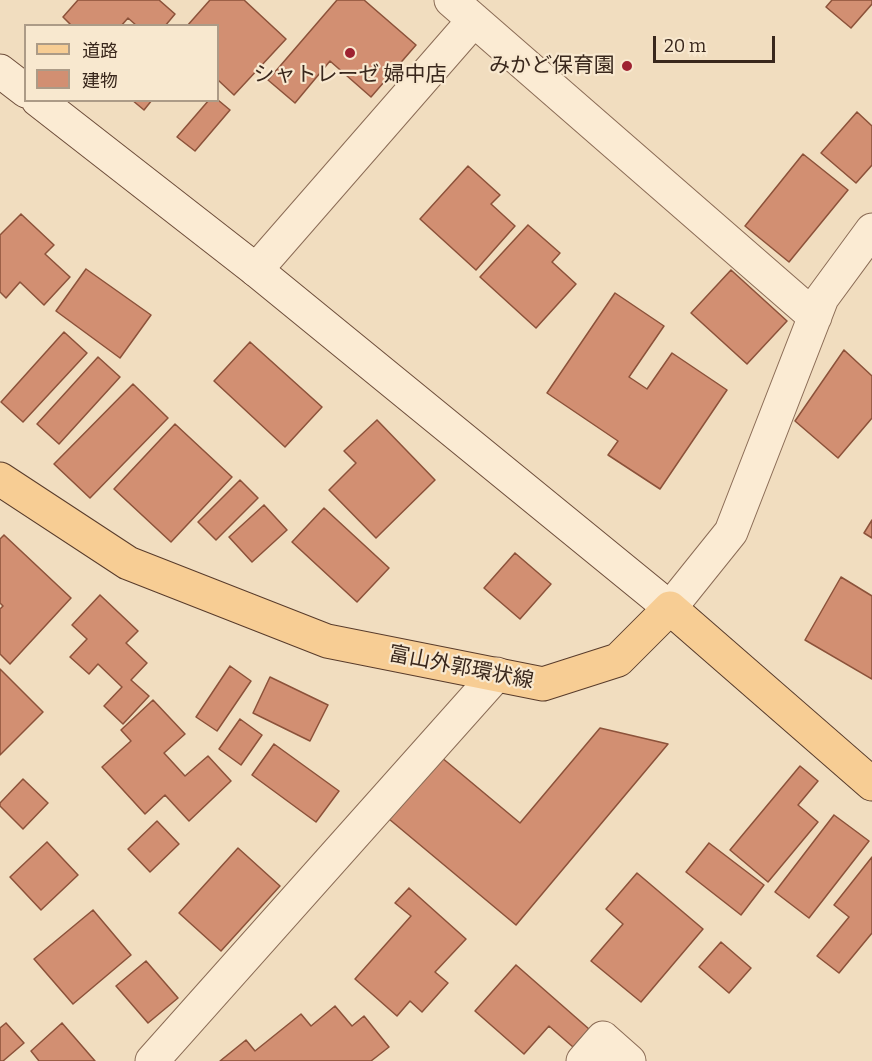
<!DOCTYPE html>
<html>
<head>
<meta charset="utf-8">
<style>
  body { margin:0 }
  #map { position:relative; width:872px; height:1061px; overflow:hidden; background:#f1ddbf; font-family:Bitter,"Noto Sans JP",serif }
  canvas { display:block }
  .legend { position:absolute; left:24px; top:24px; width:195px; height:78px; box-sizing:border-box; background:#f8e8cf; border:2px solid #ac9b87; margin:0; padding:8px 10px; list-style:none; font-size:18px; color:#39271c }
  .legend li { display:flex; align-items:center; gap:12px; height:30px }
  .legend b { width:30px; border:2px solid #ac9b87 }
  .scale { position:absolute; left:653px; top:36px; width:122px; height:27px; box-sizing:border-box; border:3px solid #39271c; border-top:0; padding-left:8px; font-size:18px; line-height:21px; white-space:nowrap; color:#39271c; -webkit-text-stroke:4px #f8e8cf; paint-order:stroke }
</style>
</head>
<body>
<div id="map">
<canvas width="872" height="1061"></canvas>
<ul class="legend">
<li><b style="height:8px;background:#f7cd94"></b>道路</li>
<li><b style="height:16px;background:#d28f72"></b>建物</li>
</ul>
<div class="scale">20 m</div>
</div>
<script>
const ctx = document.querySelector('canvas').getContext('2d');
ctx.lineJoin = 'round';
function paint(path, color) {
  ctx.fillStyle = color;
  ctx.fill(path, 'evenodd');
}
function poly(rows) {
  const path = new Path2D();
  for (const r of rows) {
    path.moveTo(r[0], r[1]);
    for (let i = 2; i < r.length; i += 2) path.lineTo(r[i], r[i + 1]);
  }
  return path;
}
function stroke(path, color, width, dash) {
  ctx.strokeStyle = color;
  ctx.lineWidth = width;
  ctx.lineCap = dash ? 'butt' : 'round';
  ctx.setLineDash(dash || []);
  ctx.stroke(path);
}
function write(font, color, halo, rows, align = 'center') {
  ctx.font = font + ' Bitter,"Noto Sans JP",serif';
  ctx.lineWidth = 4.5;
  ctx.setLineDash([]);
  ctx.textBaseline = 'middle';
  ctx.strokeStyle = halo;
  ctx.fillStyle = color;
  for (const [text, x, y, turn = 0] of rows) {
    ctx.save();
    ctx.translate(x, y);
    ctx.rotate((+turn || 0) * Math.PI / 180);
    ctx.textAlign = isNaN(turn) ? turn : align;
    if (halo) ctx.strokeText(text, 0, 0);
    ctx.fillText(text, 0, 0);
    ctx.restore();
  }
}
const building = poly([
  [78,0,159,0,175,14,165,26,137,26,128,18,121,26,72,26,63,17,78,0],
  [210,0,244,0,286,39,234,95,218,80,218,26,187,26,210,0],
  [337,0,364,0,416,45,371,97,330,61,295,103,268,80,337,0],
  [832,0,872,0,872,4,851,28,826,7,832,0],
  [132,100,152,100,144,110,132,100],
  [209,100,218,100,230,110,195,151,177,137,209,100],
  [857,112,872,126,872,165,856,183,821,153,857,112],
  [803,154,848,190,789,262,745,226,803,154],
  [468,166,500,195,491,204,515,226,476,270,420,219,468,166],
  [21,214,54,245,45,254,70,277,44,305,20,282,6,298,0,292,0,235,21,214],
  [528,225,560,253,552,262,576,284,536,328,480,277,528,225],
  [86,269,151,315,120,358,56,311,86,269],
  [731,270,787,321,747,364,691,313,731,270],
  [615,293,664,326,629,377,647,389,672,353,727,390,660,489,608,455,618,441,547,393,615,293],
  [64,332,87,353,23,422,1,402,64,332],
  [250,342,322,407,285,447,214,381,250,342],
  [844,350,872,376,872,418,838,458,795,421,844,350],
  [98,357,120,377,59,444,37,424,98,357],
  [133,384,168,418,90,498,54,464,133,384],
  [377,420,435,480,376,538,329,490,356,463,344,451,377,420],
  [175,424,232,477,171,542,114,489,175,424],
  [240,480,258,498,216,540,198,522,240,480],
  [264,505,287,530,252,562,229,537,264,505],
  [324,508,389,568,357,602,292,542,324,508],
  [872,520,872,538,864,533,872,520],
  [4,535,71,598,10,664,0,654,0,609,3,606,0,603,0,539,4,535],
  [515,553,551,584,520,619,484,588,515,553],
  [841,577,872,596,872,679,805,640,841,577],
  [100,595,138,631,126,643,147,663,131,680,149,696,123,724,104,706,122,687,98,664,89,674,70,657,87,639,72,625,100,595],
  [230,666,251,681,217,731,196,717,230,666],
  [0,669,43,712,0,755,0,669],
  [270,677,328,705,310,741,253,713,270,677],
  [153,700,185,734,164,753,185,776,208,756,231,781,189,821,165,795,145,814,102,767,131,741,121,730,153,700],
  [240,719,262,735,241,765,219,749,240,719],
  [600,728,668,744,516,925,389,819,441,757,520,823,600,728],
  [274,744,339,791,316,822,252,775,274,744],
  [800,766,818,781,798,805,818,822,768,882,730,850,800,766],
  [23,779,48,803,23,829,0,806,0,803,23,779],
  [834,815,869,841,809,918,775,892,834,815],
  [157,821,179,844,150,872,128,849,157,821],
  [47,842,78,875,41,910,10,877,47,842],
  [709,843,764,885,741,915,686,872,709,843],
  [238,848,280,886,221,951,179,913,238,848],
  [872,857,872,933,839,973,817,956,849,917,834,905,872,857],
  [637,873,703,929,641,1002,591,961,623,924,606,909,637,873],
  [409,888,466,939,435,972,448,983,422,1012,410,1001,397,1016,355,979,411,916,395,903,409,888],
  [93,910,131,955,73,1004,34,959,93,910],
  [721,942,751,968,729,993,699,967,721,942],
  [146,961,178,998,148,1023,116,986,146,961],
  [516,965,589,1029,573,1047,549,1026,524,1054,475,1011,516,965],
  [335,1006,352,1026,364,1016,389,1047,371,1061,220,1061,246,1040,255,1051,301,1014,311,1026,335,1006],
  [6,1023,24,1043,3,1061,0,1061,0,1028,6,1023],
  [62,1023,95,1061,39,1061,31,1051,62,1023]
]);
paint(building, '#d28f72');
stroke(building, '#8c523a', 1.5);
const street = poly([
  [451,0,815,317],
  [256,270,474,20],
  [670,608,731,532,822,298,872,230],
  [152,1061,497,674],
  [583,1061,603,1038,629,1061]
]);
const secondary = poly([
  [0,71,26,91],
  [38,100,256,270,670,608]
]);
const primary = poly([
  [0,479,128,563,327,641,543,684,618,660,670,608,872,784]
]);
stroke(street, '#8b6c56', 35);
stroke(secondary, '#6d4d3a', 35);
stroke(primary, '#583b2b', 35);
stroke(street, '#fbebd3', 33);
stroke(secondary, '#fbebd3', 33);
stroke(primary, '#f7cd94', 33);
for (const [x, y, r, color] of [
  [350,53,6,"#9e2231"],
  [627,66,6,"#9e2231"]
]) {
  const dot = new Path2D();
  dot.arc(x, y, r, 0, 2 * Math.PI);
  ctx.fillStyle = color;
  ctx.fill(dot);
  stroke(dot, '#f8e8cf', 2);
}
write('21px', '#39271c', '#f8e8cf', [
  ["みかど保育園",615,66],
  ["シャトレーゼ 婦中店",350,75,"center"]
], 'right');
write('21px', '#39271c', '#f8e8cf', [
  ["富山外郭環状線",461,668,11]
]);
</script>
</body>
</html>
